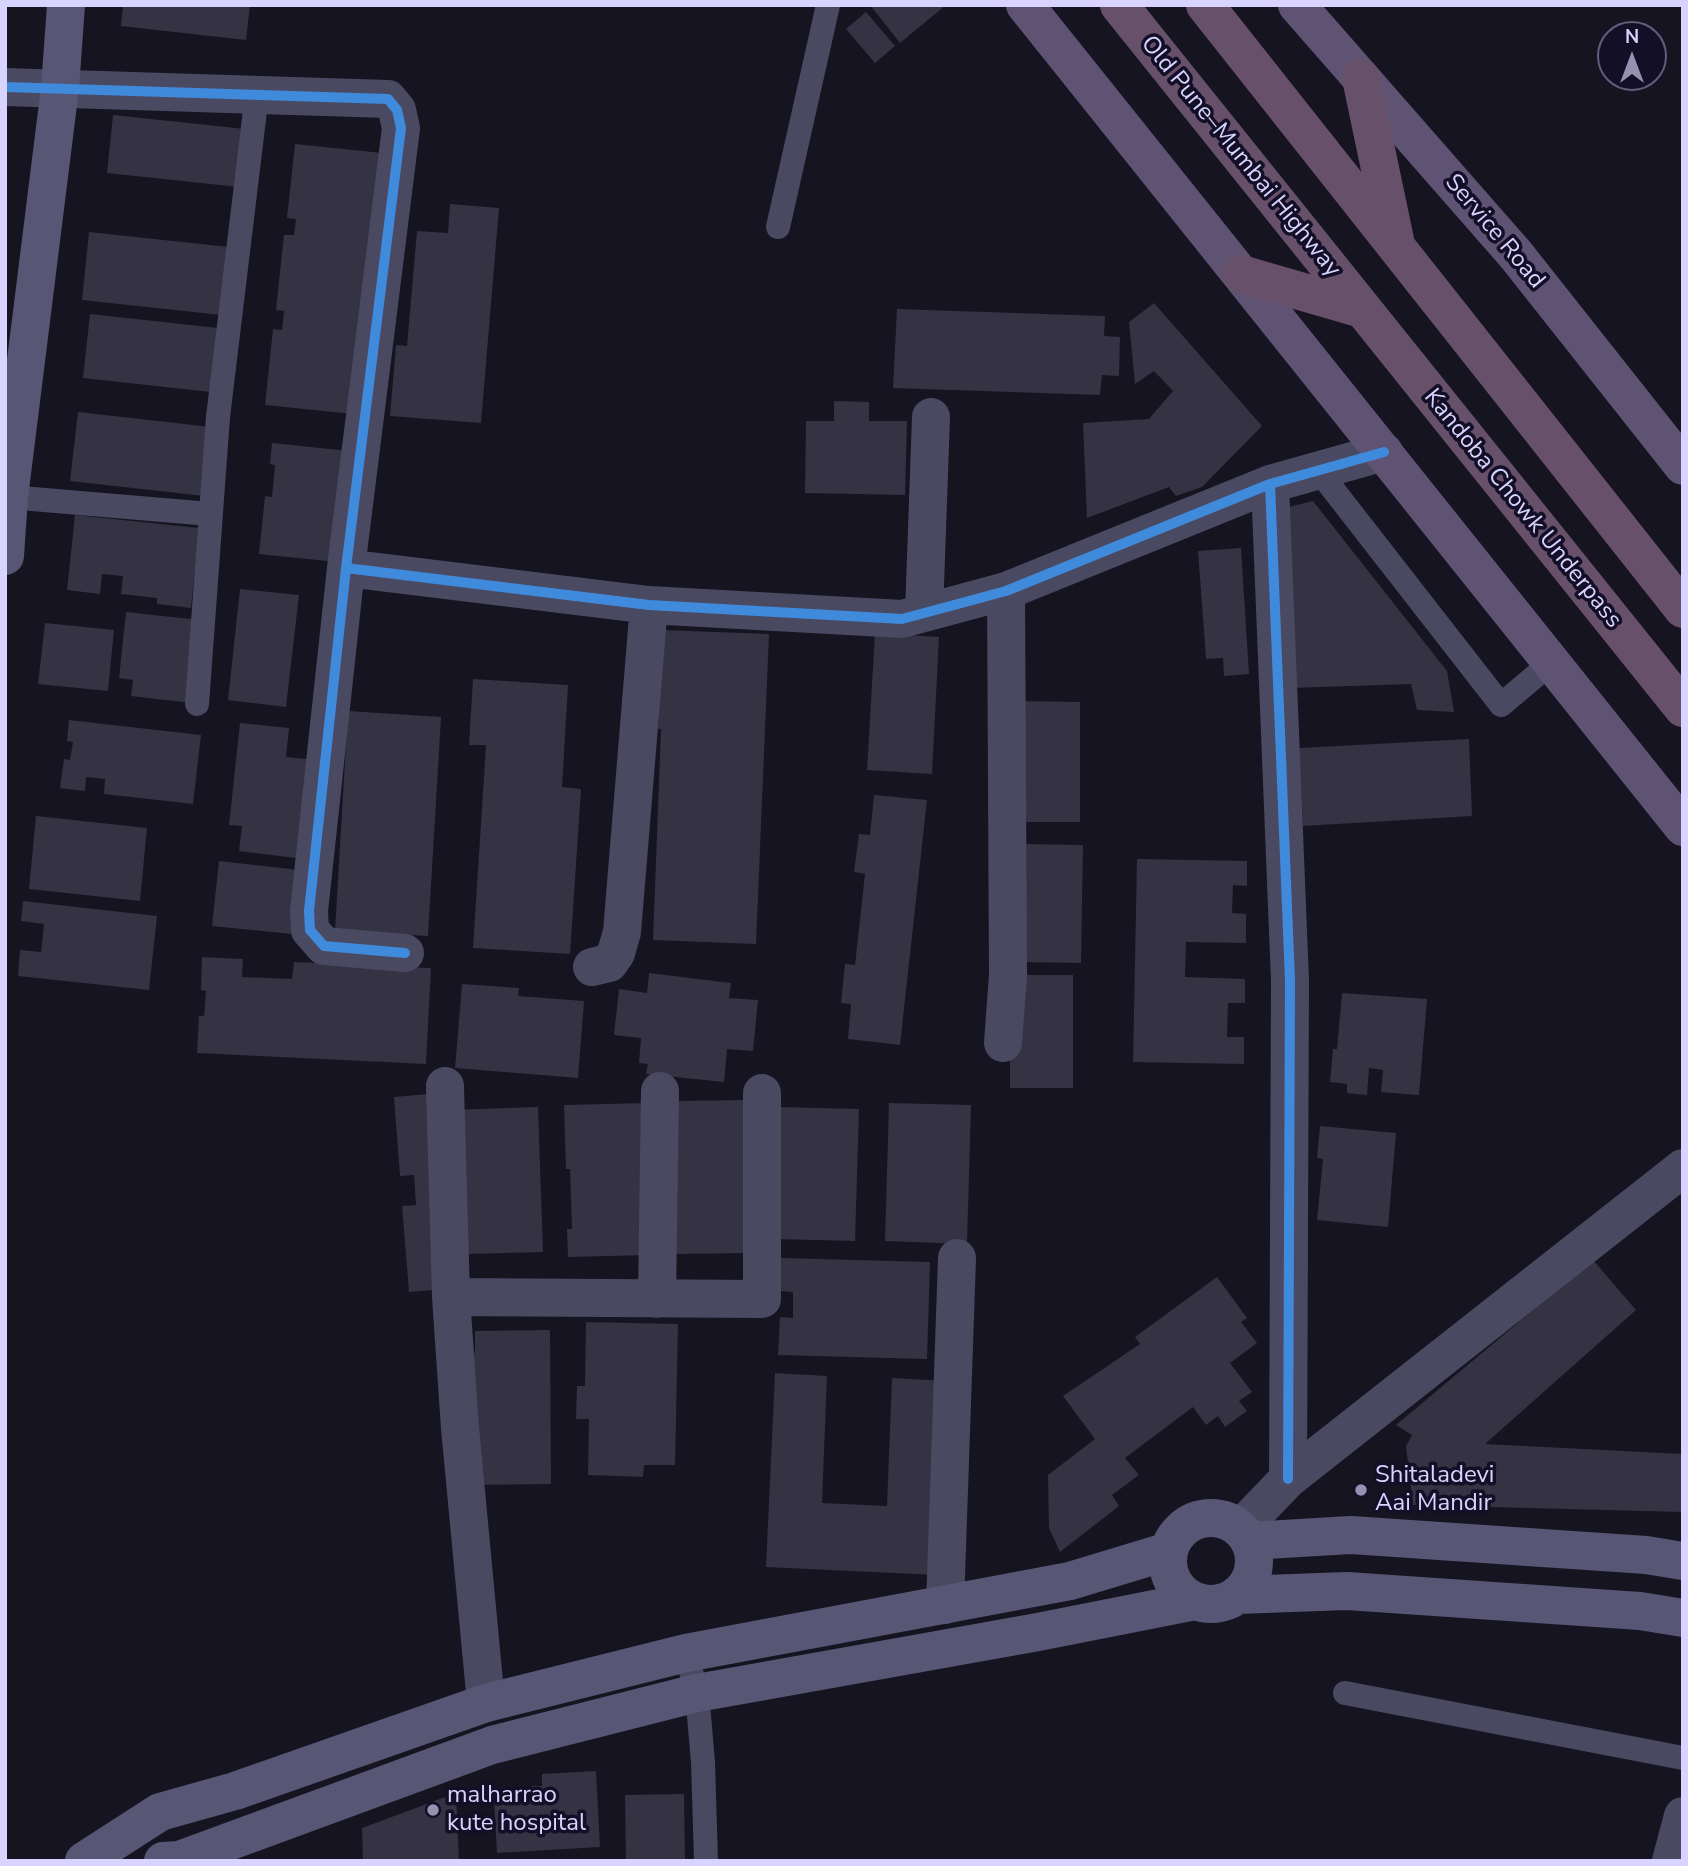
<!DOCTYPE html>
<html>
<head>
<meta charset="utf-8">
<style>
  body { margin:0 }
  #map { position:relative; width:1688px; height:1866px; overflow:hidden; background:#161421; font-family:"Nunito Sans",sans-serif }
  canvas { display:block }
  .frame { position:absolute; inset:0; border:7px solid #d9d4ff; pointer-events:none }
  .north { position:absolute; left:1597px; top:21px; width:70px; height:70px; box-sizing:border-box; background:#130f26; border:2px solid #625e7d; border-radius:50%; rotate:0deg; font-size:19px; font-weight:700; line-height:28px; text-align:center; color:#d9d4ff }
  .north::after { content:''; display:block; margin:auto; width:24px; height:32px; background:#9591b1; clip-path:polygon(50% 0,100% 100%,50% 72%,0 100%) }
</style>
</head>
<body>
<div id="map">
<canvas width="1688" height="1866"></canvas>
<div class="frame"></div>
<div class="north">N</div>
</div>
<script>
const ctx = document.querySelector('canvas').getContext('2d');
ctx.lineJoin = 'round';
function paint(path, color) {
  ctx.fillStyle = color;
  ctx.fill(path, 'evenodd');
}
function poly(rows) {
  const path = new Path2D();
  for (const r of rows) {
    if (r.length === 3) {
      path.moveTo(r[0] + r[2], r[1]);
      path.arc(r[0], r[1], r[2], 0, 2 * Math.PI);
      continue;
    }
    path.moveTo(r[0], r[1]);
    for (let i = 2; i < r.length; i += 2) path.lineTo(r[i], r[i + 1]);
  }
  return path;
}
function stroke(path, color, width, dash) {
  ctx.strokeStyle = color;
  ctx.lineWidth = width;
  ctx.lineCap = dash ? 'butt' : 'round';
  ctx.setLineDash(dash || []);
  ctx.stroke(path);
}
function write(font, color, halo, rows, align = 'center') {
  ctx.font = font + ' "Nunito Sans",sans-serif';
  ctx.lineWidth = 7;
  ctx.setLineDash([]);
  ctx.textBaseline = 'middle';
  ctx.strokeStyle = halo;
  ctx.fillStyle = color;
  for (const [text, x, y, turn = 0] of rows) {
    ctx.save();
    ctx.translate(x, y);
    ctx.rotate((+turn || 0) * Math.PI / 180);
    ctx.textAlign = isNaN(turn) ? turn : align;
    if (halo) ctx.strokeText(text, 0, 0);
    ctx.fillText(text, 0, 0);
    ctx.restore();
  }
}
paint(poly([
  [123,5,250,5,246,40,121,26],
  [870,5,946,5,900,43],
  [866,12,895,46,875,63,846,29],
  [113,115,245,129,239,187,107,173],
  [295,144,382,153,353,414,265,405,273,329,282,330,284,311,276,310,284,235,294,235,296,219,287,218],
  [450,204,499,208,481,423,390,416,396,345,407,346,417,231,448,233],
  [89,232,229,247,221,315,82,300],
  [1154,303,1262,426,1202,487,1176,496,1169,487,1087,518,1083,423,1149,419,1173,391,1154,371,1135,384,1129,322],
  [897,309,1105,316,1104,336,1120,337,1119,376,1102,375,1100,395,893,388],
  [90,314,218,328,211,392,83,378],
  [834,401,869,402,869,421,907,421,905,495,805,493,806,421,834,421],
  [78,412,211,427,204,496,70,481],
  [272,443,349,451,337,562,259,554,265,496,272,497,275,465,270,464],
  [1313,501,1447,671,1454,712,1417,710,1411,684,1291,688,1289,507],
  [75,515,199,528,191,608,157,604,157,598,121,594,123,576,102,574,100,594,67,590],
  [1241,548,1249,674,1224,676,1223,658,1206,659,1198,551],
  [240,589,299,595,286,707,228,700],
  [126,612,200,620,191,703,131,696,133,680,119,678],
  [45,623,114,630,108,691,38,684],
  [662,630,769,634,756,944,653,940,661,729,658,729],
  [875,633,939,637,932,774,867,770],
  [473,679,568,685,562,787,581,789,570,954,473,948,486,745,469,745],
  [1018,701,1080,702,1080,822,1017,822],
  [348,711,441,717,428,936,335,931],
  [69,720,201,735,193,804,104,794,105,779,86,777,85,791,60,788,64,759,70,760,73,742,67,741],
  [240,723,289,728,286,757,316,760,304,859,239,851,242,826,229,825],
  [1469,739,1472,816,1303,826,1299,748],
  [874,795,927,800,900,1045,848,1039,851,1004,841,1003,845,964,855,965,865,874,854,872,859,834,870,835],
  [36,816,147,828,140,901,29,889],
  [1019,844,1083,845,1081,963,1017,962],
  [1137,859,1247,861,1247,886,1233,885,1232,913,1246,914,1246,943,1186,942,1185,977,1245,979,1245,1003,1228,1003,1227,1037,1244,1037,1244,1064,1133,1062],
  [219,861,299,870,292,934,212,926],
  [23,901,157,916,149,990,18,976,20,950,41,952,44,924,21,921],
  [202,957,243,959,242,977,292,979,294,962,431,968,426,1064,197,1053,199,1016,204,1016,206,991,201,990],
  [649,973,731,983,729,998,758,1000,753,1051,727,1049,724,1082,646,1074,648,1064,639,1063,641,1038,614,1035,619,989,647,993],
  [1010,975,1073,975,1073,1088,1010,1088],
  [462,984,519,988,518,996,584,1001,578,1078,455,1068],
  [1342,993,1427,999,1419,1095,1381,1092,1383,1070,1369,1068,1367,1095,1347,1093,1347,1084,1330,1082,1333,1049,1337,1049],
  [428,1094,443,1289,409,1292,402,1206,416,1205,414,1175,400,1176,394,1097],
  [748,1100,751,1253,671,1254,678,1101],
  [646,1103,649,1255,568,1257,567,1229,572,1229,570,1169,566,1169,564,1105],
  [889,1103,971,1105,967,1244,885,1241],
  [538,1107,543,1252,467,1254,451,1110],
  [779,1107,859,1109,855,1241,775,1239],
  [1320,1126,1396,1133,1388,1227,1317,1220,1323,1159,1317,1158],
  [781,1258,930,1262,927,1359,778,1355,780,1317,793,1318,793,1292,780,1291],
  [1593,1260,1636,1310,1485,1444,1683,1454,1683,1512,1413,1505,1406,1446,1412,1435,1396,1425],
  [1217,1277,1247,1318,1241,1322,1257,1343,1230,1363,1252,1392,1239,1401,1247,1411,1225,1427,1218,1416,1206,1425,1193,1407,1125,1458,1139,1475,1112,1495,1119,1506,1060,1552,1049,1528,1048,1475,1095,1439,1063,1396,1140,1344,1135,1337],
  [586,1322,678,1324,675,1465,644,1465,643,1477,588,1475,589,1419,576,1419,577,1386,585,1386],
  [550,1330,551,1484,469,1485,467,1353,475,1353,475,1331],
  [775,1373,827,1376,822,1503,887,1506,892,1378,946,1381,937,1575,766,1567],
  [596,1771,600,1847,497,1853,494,1801,519,1799,518,1793,532,1793,531,1786,542,1786,542,1774],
  [456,1793,459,1861,363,1861,362,1828],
  [684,1794,685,1861,626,1861,625,1795]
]), '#343243');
stroke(poly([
  [778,227,828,5],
  [1318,470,1501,705,1552,662],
  [9,497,210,514],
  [197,704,218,417,257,94],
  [686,1653,697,1693,703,1762,706,1861],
  [1345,1693,1683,1758]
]), '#4a4962', 24);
stroke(poly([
  [5,87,388,99,397,110,401,128,346,568,309,911,310,930,324,946,405,953],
  [1270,484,1290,981,1288,1479],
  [346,568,649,605,902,619,1006,591,1270,484,1384,452],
  [924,613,931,417],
  [592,967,609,963,616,953,622,932,649,605],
  [1003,1043,1008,975,1006,591],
  [445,1086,451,1297,460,1428,486,1703],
  [451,1297,762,1299,762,1093],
  [657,1299,660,1091],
  [1240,1529,1288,1479,1683,1168],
  [945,1605,957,1258],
  [1671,1861,1683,1816]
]), '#4a4962', 38);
stroke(poly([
  [5,556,9,497,60,88,66,5],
  [1211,1561,43],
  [1249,1541,1351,1535,1646,1555,1683,1561],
  [1237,1595,1347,1591,1640,1611,1683,1618],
  [84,1861,160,1812,235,1791,486,1703,686,1653,1070,1581,1169,1551],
  [163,1861,179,1860,492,1745,697,1693,1038,1632,1195,1601]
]), '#575674', 38);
stroke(poly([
  [1025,5,1683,827],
  [1297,5,1516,255,1683,466]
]), '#5e5373', 38);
stroke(poly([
  [1119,5,1683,708],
  [1205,5,1683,609],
  [1361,78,1395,240],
  [1241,274,1362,309]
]), '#67516a', 38);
stroke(poly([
  [5,87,388,99,397,110,401,128,346,568,309,911,310,930,324,946,405,953],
  [1270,484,1290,981,1288,1479],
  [346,568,649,605,902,619,1006,591,1270,484,1384,452]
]), '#408adc', 10);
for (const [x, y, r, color] of [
  [1361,1490,7,"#9591b1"],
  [433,1810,7,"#9591b1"]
]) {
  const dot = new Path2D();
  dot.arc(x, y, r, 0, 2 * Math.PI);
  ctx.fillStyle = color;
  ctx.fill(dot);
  stroke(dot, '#130f26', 2.5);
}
write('24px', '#d9d4ff', '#130f26', [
  ["Old Pune–Mumbai Highway",1240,157,51],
  ["Service Road",1494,232,50],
  ["Kandoba Chowk Underpass",1522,509,51]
]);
write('24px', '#d9d4ff', '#130f26', [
  ["Shitaladevi",1375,1476],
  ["Aai Mandir",1375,1504],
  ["malharrao",447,1796],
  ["kute hospital",447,1824]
], 'left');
</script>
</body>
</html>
